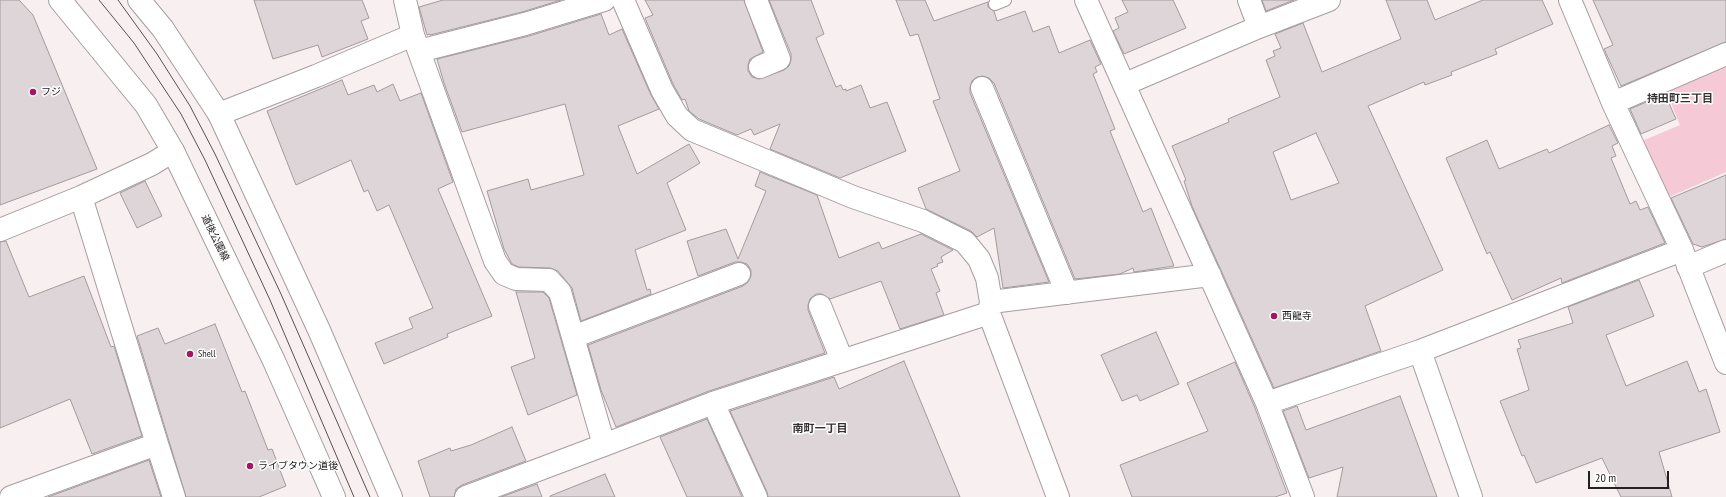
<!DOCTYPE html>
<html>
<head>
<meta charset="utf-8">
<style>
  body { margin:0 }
  #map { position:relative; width:1726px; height:497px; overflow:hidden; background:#f8eff1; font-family:"PT Sans Narrow",sans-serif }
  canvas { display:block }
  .scale { position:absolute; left:1588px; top:471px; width:81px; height:18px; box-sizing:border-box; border:2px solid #232021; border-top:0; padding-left:5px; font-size:12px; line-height:14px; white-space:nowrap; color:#232021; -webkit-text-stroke:3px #fff; paint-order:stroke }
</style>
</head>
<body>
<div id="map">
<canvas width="1726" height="497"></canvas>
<div class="scale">20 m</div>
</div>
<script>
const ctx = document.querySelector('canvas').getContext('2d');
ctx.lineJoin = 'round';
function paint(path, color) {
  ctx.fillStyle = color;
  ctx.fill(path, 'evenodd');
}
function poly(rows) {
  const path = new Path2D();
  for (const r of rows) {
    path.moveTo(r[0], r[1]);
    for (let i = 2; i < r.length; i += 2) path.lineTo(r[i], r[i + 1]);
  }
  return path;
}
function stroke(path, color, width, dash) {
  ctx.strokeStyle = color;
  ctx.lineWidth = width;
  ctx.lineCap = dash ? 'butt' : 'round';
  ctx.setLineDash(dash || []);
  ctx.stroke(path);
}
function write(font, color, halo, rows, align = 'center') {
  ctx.font = font + ' "PT Sans Narrow","Noto Sans JP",sans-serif';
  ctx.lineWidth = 3;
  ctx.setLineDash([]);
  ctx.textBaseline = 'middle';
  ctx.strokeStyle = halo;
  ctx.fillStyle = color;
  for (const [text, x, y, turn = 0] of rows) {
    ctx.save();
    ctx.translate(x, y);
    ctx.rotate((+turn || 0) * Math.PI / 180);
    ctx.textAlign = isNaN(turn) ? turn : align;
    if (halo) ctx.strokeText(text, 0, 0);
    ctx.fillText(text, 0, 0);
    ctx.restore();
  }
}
paint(poly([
  [1726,59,1726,172,1667,198,1642,141,1680,125,1664,86]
]), '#f5c9d6');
const building = poly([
  [0,0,19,0,33,15,97,169,0,205,0,0],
  [254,0,362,0,369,18,361,21,368,39,322,57,318,45,273,59,254,0],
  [443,0,561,0,522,12,430,35,430,34,427,35,419,7,443,0],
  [645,0,744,0,763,52,750,59,748,65,748,71,752,77,759,79,784,70,789,66,791,60,791,54,769,0,811,0,824,34,816,38,836,87,841,85,843,90,846,89,846,91,861,85,870,108,887,102,906,151,840,178,770,149,780,124,754,135,751,129,737,135,699,119,689,111,685,99,682,100,673,84,645,18,653,15,645,0],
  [896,0,925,0,934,21,988,2,988,7,994,11,997,21,1025,11,1033,32,1049,26,1059,53,1090,40,1101,64,1095,67,1097,72,1093,74,1115,129,1110,131,1143,212,1151,208,1174,266,1134,272,1133,268,1120,274,1075,279,994,83,989,78,983,76,977,77,972,81,970,87,970,93,1049,282,1003,288,994,228,977,237,971,231,926,209,918,188,960,171,933,101,940,99,918,34,910,36,896,0],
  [1122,0,1173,0,1186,28,1124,54,1113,31,1119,28,1115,18,1128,12,1122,0],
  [1262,0,1294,0,1266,11,1262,0],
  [1386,0,1427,0,1435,20,1483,0,1542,0,1553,24,1495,49,1497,54,1451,72,1452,75,1425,85,1424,82,1368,106,1443,270,1365,306,1381,351,1274,388,1192,206,1184,181,1186,180,1172,146,1229,122,1228,119,1280,97,1266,60,1275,56,1273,51,1281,48,1275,34,1303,23,1322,72,1401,39,1386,0],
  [1316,133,1339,183,1291,200,1273,152,1316,133],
  [1593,0,1726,0,1726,42,1621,86,1604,49,1613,45,1593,0],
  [601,14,609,35,622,29,651,95,659,109,618,126,637,174,689,144,700,163,667,183,686,230,635,250,647,290,650,289,651,294,581,321,572,288,558,271,550,268,519,267,512,264,504,249,487,191,528,179,531,190,584,175,565,104,462,132,444,83,437,59,529,36,601,14],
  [342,80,348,95,374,85,377,92,393,84,400,101,421,93,453,182,438,189,492,316,447,334,448,337,384,364,375,343,413,328,409,318,433,308,389,205,377,211,368,190,364,192,351,160,296,185,267,111,342,80],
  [1665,94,1676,119,1641,134,1630,109,1665,94],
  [1609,125,1618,143,1612,146,1616,156,1611,158,1630,204,1636,201,1640,210,1648,207,1665,243,1562,283,1561,278,1512,300,1490,252,1487,254,1446,158,1487,140,1499,169,1547,149,1549,153,1609,125],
  [760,172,817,195,839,258,879,242,882,249,921,234,953,250,941,257,943,262,937,264,938,266,931,269,940,291,936,293,944,315,900,329,881,281,830,299,822,294,816,294,810,299,808,305,808,310,825,353,709,391,616,427,601,390,588,345,743,286,748,282,751,276,751,270,747,264,741,262,735,262,698,276,687,241,726,229,738,259,766,191,755,186,760,172],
  [1726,175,1726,239,1702,247,1693,244,1671,198,1726,175],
  [145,181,162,216,137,228,120,193,145,181],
  [6,241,29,297,84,276,111,347,114,346,142,436,92,454,70,399,0,428,0,242,6,241],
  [1639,280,1654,316,1606,335,1626,386,1687,361,1699,392,1706,389,1720,432,1659,452,1672,497,1621,497,1602,458,1536,483,1524,455,1522,456,1500,401,1529,390,1517,349,1521,348,1518,340,1573,323,1568,307,1639,280],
  [516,292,543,292,549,298,577,395,528,415,511,367,535,358,516,292],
  [215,324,242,392,245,391,268,450,272,449,286,486,259,497,186,497,137,336,158,328,165,344,215,324],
  [1156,332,1179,384,1140,401,1137,395,1122,401,1101,355,1156,332],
  [904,361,960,497,768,497,767,492,730,411,834,377,839,389,904,361],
  [1235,362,1255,408,1287,493,1275,497,1132,497,1120,465,1208,431,1187,383,1235,362],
  [1400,396,1437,497,1337,497,1343,467,1309,478,1283,411,1297,406,1306,430,1400,396],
  [707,419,742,497,687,497,660,437,707,419],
  [512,427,526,461,462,485,456,489,454,497,430,497,418,461,450,448,451,451,471,445,512,427],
  [149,460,161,497,48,497,149,460],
  [605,474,615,497,550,497,550,496,605,474],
  [537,484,542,497,501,497,537,484]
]);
paint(building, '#ded5d8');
stroke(building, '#a29a9c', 1);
const service = poly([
  [995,4,1005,0]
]);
const minor = poly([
  [405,0,413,35,495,261,504,274,516,279,549,280,560,292,604,445,713,403,756,497],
  [623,0,662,90,677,116,692,130,853,197,923,221,965,242,979,259,987,278,991,302,989,313,1058,497],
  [756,0,779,59,760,67],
  [1086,0,1267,403,1303,497],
  [1249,0,1259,27],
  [1570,0,1613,103,1682,250,1726,363],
  [419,51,525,24,604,0],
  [1125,84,1259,27,1329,0],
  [982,88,1067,293],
  [1613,103,1726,54],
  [219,114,316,76,413,35],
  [81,197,157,444],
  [0,230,81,197,152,164,173,151],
  [1688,267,1726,251],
  [991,302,1210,275],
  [820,306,842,360],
  [573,337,739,274],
  [1420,351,1471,497],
  [713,403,989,313],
  [1267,403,1420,351,1682,250],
  [11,497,157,444,174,497],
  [466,497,604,445]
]);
const secondary = poly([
  [60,0,146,105,173,151,274,361,334,497],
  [139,0,163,29,219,114,319,330,391,497]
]);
stroke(service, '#a59d9f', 14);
stroke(minor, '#a59d9f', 24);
stroke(secondary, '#a59d9f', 24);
stroke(service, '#fff', 12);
stroke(minor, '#fff', 22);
stroke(secondary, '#fff', 22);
stroke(poly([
  [99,0,134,43,181,114,205,160,270,300,354,497],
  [118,0,157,54,190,106,215,154,281,294,370,497]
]), '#565253', 1);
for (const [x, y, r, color] of [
  [33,92,4,"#a4175c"],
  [1274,316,4,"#a4175c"],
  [190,354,4,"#a4175c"],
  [250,466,4,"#a4175c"]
]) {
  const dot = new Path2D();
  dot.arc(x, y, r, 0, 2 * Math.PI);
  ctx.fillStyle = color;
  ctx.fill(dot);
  stroke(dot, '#fff', 1.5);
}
write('10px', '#232021', '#fff', [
  ["フジ",41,92],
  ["西龍寺",1282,316],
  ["Shell",198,354],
  ["ライブタウン道後",258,466]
], 'left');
write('10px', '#232021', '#fff', [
  ["道後公園線",215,238,64]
]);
write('bold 11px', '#373032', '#fff', [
  ["持田町三丁目",1680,99],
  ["南町一丁目",820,429]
]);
</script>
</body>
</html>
